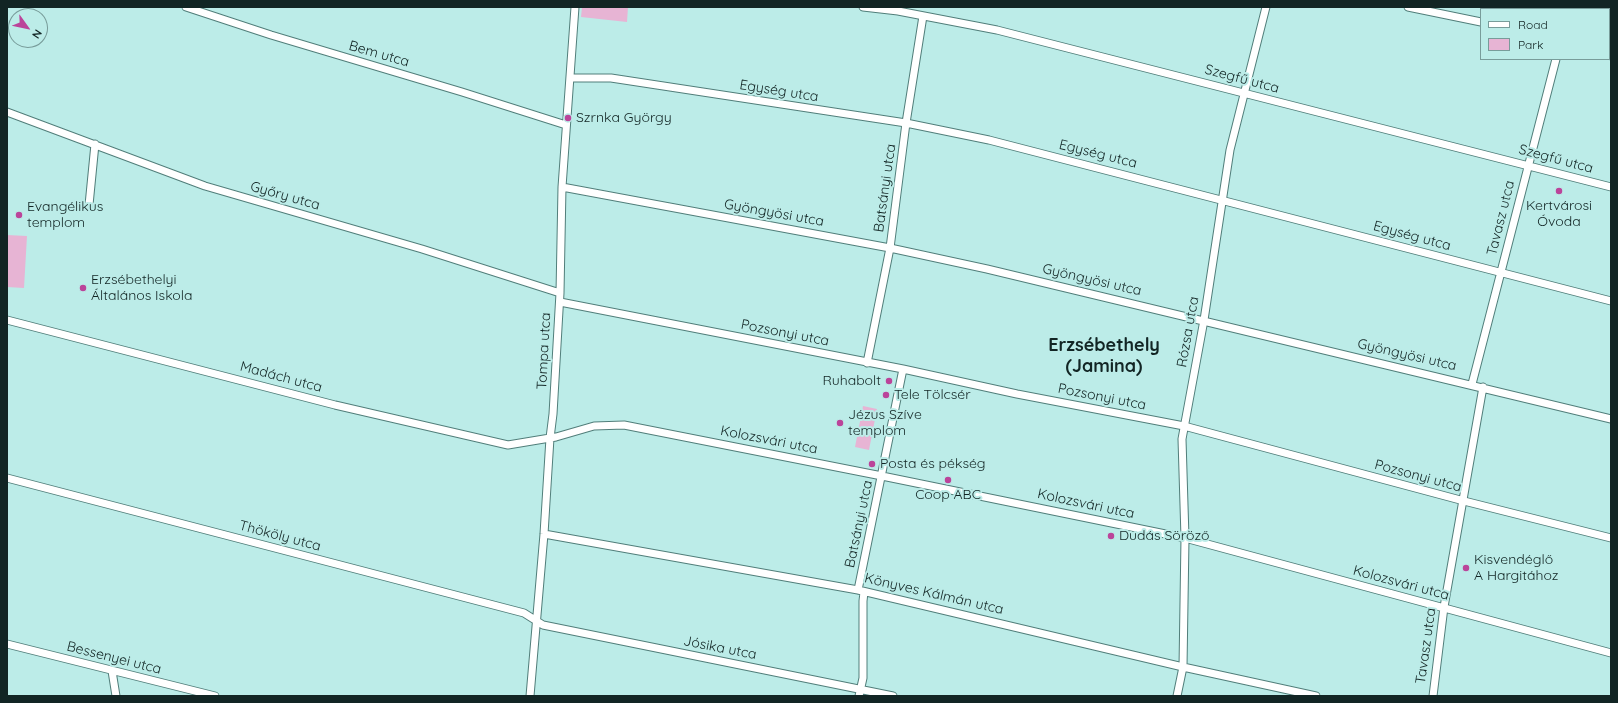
<!DOCTYPE html>
<html>
<head>
<meta charset="utf-8">
<style>
  body { margin:0 }
  #map { position:relative; width:1618px; height:703px; overflow:hidden; background:#bcece8; font-family:Quicksand,sans-serif }
  canvas { display:block }
  .frame { position:absolute; inset:0; border:8px solid #122524; pointer-events:none }
  .legend { position:absolute; left:1480px; top:8px; width:130px; height:52px; box-sizing:border-box; background:#bcece8; border:1px solid #789c9a; margin:0; padding:5px 7px; list-style:none; font-size:12px; color:#122524 }
  .legend li { display:flex; align-items:center; gap:8px; height:20px }
  .legend b { width:20px; border:1px solid #789c9a }
  .north { position:absolute; left:8px; top:8px; width:40px; height:40px; box-sizing:border-box; background:#bcece8; border:1px solid #789c9a; border-radius:50%; rotate:123deg; font-size:11px; font-weight:700; line-height:16px; text-align:center; color:#122524 }
  .north::after { content:''; display:block; margin:auto; width:14px; height:18px; background:#bb449a; clip-path:polygon(50% 0,100% 100%,50% 72%,0 100%) }
</style>
</head>
<body>
<div id="map">
<canvas width="1618" height="703"></canvas>
<div class="frame"></div>
<ul class="legend">
<li><b style="height:5px;background:#fff"></b>Road</li>
<li><b style="height:11px;background:#e7b4d4"></b>Park</li>
</ul>
<div class="north">N</div>
</div>
<script>
const ctx = document.querySelector('canvas').getContext('2d');
ctx.lineJoin = 'round';
function paint(path, color) {
  ctx.fillStyle = color;
  ctx.fill(path, 'evenodd');
}
function poly(rows) {
  const path = new Path2D();
  for (const r of rows) {
    path.moveTo(r[0], r[1]);
    for (let i = 2; i < r.length; i += 2) path.lineTo(r[i], r[i + 1]);
  }
  return path;
}
function stroke(path, color, width, dash) {
  ctx.strokeStyle = color;
  ctx.lineWidth = width;
  ctx.lineCap = dash ? 'butt' : 'round';
  ctx.setLineDash(dash || []);
  ctx.stroke(path);
}
function write(font, color, halo, rows, align = 'center') {
  ctx.font = font + ' Quicksand,sans-serif';
  ctx.lineWidth = 4;
  ctx.setLineDash([]);
  ctx.textBaseline = 'middle';
  ctx.strokeStyle = halo;
  ctx.fillStyle = color;
  for (const [text, x, y, turn = 0] of rows) {
    ctx.save();
    ctx.translate(x, y);
    ctx.rotate((+turn || 0) * Math.PI / 180);
    ctx.textAlign = isNaN(turn) ? turn : align;
    if (halo) ctx.strokeText(text, 0, 0);
    ctx.fillText(text, 0, 0);
    ctx.restore();
  }
}
paint(poly([
  [582,7,628,7,627,22,581,17],
  [7,235,27,236,24,288,7,287],
  [863,406,877,409,869,450,855,447]
]), '#e7b4d4');
const minor = poly([
  [186,7,271,35,462,92,566,125],
  [863,7,898,11,997,30,1611,187],
  [1408,7,1481,22],
  [1569,9,1569,7],
  [1609,55,1611,56],
  [570,78,611,78,906,123,989,140,1611,301],
  [7,112,205,186,422,249,560,293],
  [562,187,890,248,987,269,1611,419],
  [89,205,95,144],
  [560,302,903,369,1017,394,1184,426,1464,501,1611,538],
  [7,320,335,405,508,445,556,437,594,426,624,425,882,476,1185,538,1611,653],
  [867,363,890,248,906,123,923,16],
  [1472,384,1556,59],
  [7,478,524,613,543,625,893,696],
  [544,534,858,590,1183,667,1316,696],
  [858,590,903,369],
  [7,644,215,696],
  [112,671,116,696],
  [530,696,544,534,550,438,553,414,560,293,562,187,575,7],
  [859,696,863,678,863,601,864,592],
  [1177,696,1183,667,1185,538,1182,439,1204,320,1230,150,1266,7],
  [1433,696,1444,607,1483,387]
]);
stroke(minor, '#517e7a', 9);
stroke(minor, '#fff', 7);
for (const [x, y, r, color] of [
  [568,118,4,"#bb449a"],
  [1559,191,4,"#bb449a"],
  [19,215,4,"#bb449a"],
  [83,288,4,"#bb449a"],
  [889,381,4,"#bb449a"],
  [886,395,4,"#bb449a"],
  [840,423,4,"#bb449a"],
  [872,464,4,"#bb449a"],
  [948,480,4,"#bb449a"],
  [1111,536,4,"#bb449a"],
  [1466,568,4,"#bb449a"]
]) {
  const dot = new Path2D();
  dot.arc(x, y, r, 0, 2 * Math.PI);
  ctx.fillStyle = color;
  ctx.fill(dot);
  stroke(dot, '#bcece8', 1.5);
}
write('14px', '#122524', '#bcece8', [
  ["Bem utca",379,54,16],
  ["Szegfű utca",1242,79,15],
  ["Egység utca",779,91,9],
  ["Egység utca",1098,154,14],
  ["Szegfű utca",1556,159,15],
  ["Batsányi utca",885,188,-82],
  ["Győry utca",285,196,16],
  ["Gyöngyösi utca",774,213,10],
  ["Tavasz utca",1501,218,-76],
  ["Egység utca",1412,236,15],
  ["Gyöngyösi utca",1092,280,13],
  ["Rózsa utca",1188,332,-80],
  ["Pozsonyi utca",785,333,11],
  ["Tompa utca",544,351,-87],
  ["Gyöngyösi utca",1407,355,13],
  ["Madách utca",281,377,15],
  ["Pozsonyi utca",1102,397,11],
  ["Kolozsvári utca",769,440,11],
  ["Pozsonyi utca",1418,476,15],
  ["Kolozsvári utca",1086,504,12],
  ["Batsányi utca",859,524,-78],
  ["Thököly utca",280,536,15],
  ["Kolozsvári utca",1401,583,15],
  ["Könyves Kálmán utca",934,594,13],
  ["Tavasz utca",1426,646,-82],
  ["Jósika utca",720,648,11],
  ["Bessenyei utca",114,658,14]
]);
write('14px', '#122524', '#bcece8', [
  ["Szrnka György",576,118],
  ["Kertvárosi",1559,206,"center"],
  ["Óvoda",1559,222,"center"],
  ["Evangélikus",27,207],
  ["templom",27,223],
  ["Erzsébethelyi",91,280],
  ["Általános Iskola",91,296],
  ["Ruhabolt",881,381,"right"],
  ["Tele Tölcsér",894,395],
  ["Jézus Szíve",848,415],
  ["templom",848,431],
  ["Posta és pékség",880,464],
  ["Coop ABC",948,495,"center"],
  ["Dudás Söröző",1119,536],
  ["Kisvendéglő",1474,560],
  ["A Hargitához",1474,576]
], 'left');
write('bold 18px', '#122524', '#bcece8', [
  ["Erzsébethely",1104,346],
  ["(Jamina)",1104,367]
]);
</script>
</body>
</html>
